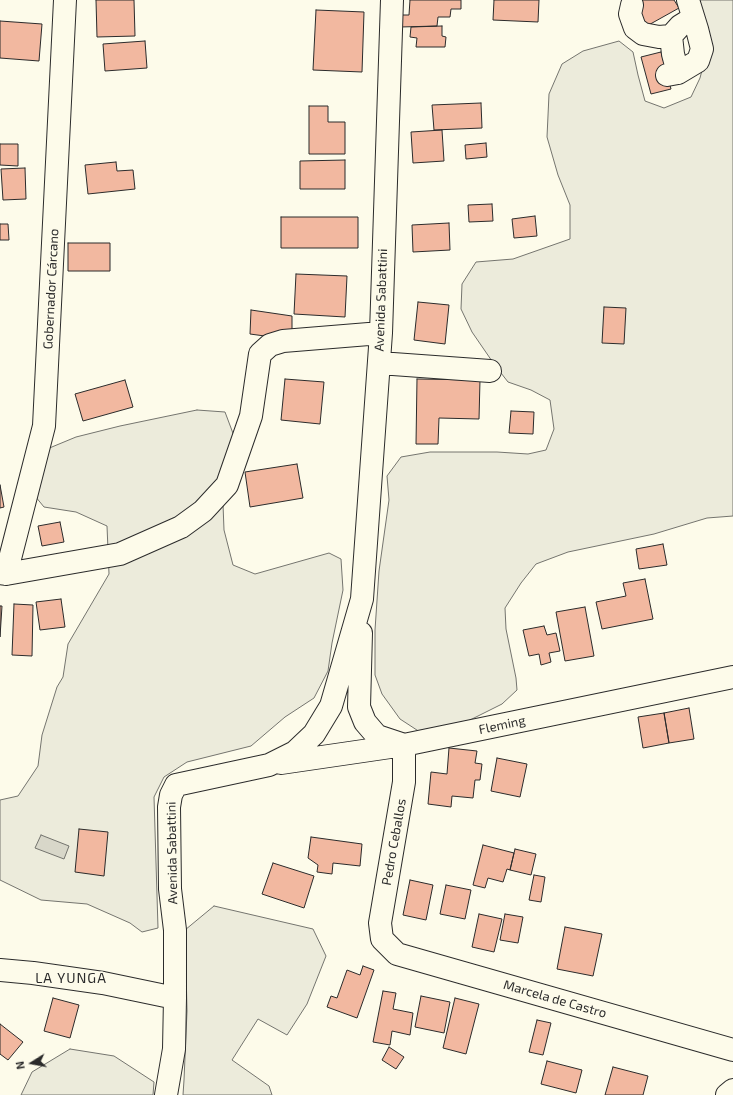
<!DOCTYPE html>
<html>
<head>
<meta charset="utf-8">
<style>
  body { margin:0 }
  #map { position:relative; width:733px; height:1095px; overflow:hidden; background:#fdfbea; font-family:"Exo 2",sans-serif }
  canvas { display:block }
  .north { position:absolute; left:12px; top:1043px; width:40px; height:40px; -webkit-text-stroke:3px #fdfbea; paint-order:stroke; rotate:259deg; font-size:11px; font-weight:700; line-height:16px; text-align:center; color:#2b2b2b }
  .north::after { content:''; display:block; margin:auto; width:14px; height:18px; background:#2b2b2b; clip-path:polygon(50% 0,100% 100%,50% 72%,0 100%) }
</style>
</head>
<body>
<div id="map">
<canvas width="733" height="1095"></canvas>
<div class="north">N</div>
</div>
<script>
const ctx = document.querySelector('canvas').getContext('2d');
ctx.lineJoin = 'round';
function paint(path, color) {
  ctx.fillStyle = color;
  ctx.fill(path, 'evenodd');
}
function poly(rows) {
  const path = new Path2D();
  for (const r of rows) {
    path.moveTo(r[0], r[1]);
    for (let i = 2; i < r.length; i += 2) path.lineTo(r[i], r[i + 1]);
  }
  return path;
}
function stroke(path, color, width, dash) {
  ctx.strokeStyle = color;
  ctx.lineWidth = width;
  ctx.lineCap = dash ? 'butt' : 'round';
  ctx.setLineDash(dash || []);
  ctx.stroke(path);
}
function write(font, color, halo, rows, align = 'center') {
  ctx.font = font + ' "Exo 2",sans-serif';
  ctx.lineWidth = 3;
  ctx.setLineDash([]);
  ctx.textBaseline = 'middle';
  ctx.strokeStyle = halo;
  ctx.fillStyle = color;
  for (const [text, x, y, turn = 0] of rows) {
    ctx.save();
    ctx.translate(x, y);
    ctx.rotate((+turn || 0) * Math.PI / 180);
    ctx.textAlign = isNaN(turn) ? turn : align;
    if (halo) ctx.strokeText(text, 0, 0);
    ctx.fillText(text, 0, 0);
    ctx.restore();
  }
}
const green = poly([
  [694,0,733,0,733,516,707,518,654,534,568,552,536,564,521,583,505,608,506,629,516,678,517,690,502,704,466,722,423,734,400,719,382,694,375,675,375,630,379,571,389,500,387,476,401,457,430,452,497,452,528,454,546,450,554,429,550,400,531,390,508,382,494,364,472,332,461,309,462,284,476,262,513,259,570,239,570,205,558,175,547,137,549,94,562,64,583,51,619,41,633,52,638,75,645,101,664,108,691,97,700,78,706,55,694,0],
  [197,410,225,412,234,436,222,478,224,530,233,565,255,574,329,553,341,559,343,590,332,643,328,671,314,698,285,717,251,746,187,762,164,777,154,797,158,928,142,932,130,923,87,904,41,900,0,880,0,800,18,796,38,766,42,735,57,687,63,677,68,644,109,574,107,526,76,512,44,507,35,496,47,449,76,437,120,426,197,410],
  [214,906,313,929,326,956,307,1004,287,1035,258,1019,232,1060,269,1086,272,1095,183,1095,184,1080,187,1011,185,930,214,906],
  [70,1049,114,1056,154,1082,153,1095,21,1095,32,1072,70,1049]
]);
paint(green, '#ecebdb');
stroke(green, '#74746e', 1);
const water = poly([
  [41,835,69,846,64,859,35,848,41,835]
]);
paint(water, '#d8d7c9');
stroke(water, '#74746e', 1);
const building = poly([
  [96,0,134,0,135,36,97,37,96,0],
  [410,0,461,0,461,9,451,9,450,17,438,17,437,26,400,27,401,15,409,15,410,0],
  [494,0,539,0,538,22,493,20,494,0],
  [629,0,674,0,679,8,645,27,629,0],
  [316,10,364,12,362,72,313,70,316,10],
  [0,21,42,24,39,61,0,58,0,21],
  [442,26,442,36,446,37,445,47,416,47,417,38,410,37,411,27,442,26],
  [145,41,147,68,105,71,103,44,145,41],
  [661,52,671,89,651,94,641,57,661,52],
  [481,103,482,128,434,130,432,105,481,103],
  [309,106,328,106,328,122,345,122,345,154,309,154,309,106],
  [442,130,444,161,413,163,411,132,442,130],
  [486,143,487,157,466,159,465,145,486,143],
  [0,144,18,144,18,166,0,165,0,144],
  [345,160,345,189,300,189,300,161,345,160],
  [116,162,117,171,133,170,135,189,88,194,85,165,116,162],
  [25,168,26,199,3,200,1,169,25,168],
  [492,204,493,221,469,222,468,205,492,204],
  [535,216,537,236,514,238,512,219,535,216],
  [281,217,358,217,358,248,281,248,281,217],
  [449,223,450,250,413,252,412,225,449,223],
  [0,224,8,224,9,240,0,240,0,224],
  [68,243,110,243,110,271,68,271,68,243],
  [296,274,347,276,345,317,294,314,296,274],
  [418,302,449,305,445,344,414,340,418,302],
  [604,307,626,308,624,344,602,343,604,307],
  [251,310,292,316,292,331,272,337,250,334,251,310],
  [285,379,324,382,320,424,281,420,285,379],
  [417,379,480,380,479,419,439,418,438,444,416,444,417,379],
  [125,380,133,407,83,421,75,394,125,380],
  [511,411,534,412,533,434,509,433,511,411],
  [297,464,303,498,250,507,245,472,297,464],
  [0,485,4,507,0,508,0,485],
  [60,522,64,542,42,546,38,526,60,522],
  [663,544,667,565,639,569,636,549,663,544],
  [645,579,653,619,602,629,596,602,626,596,623,583,645,579],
  [61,599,65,627,40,630,36,602,61,599],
  [14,604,33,605,32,656,12,655,14,604],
  [0,606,2,606,0,637,0,606],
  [585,607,594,656,565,661,556,612,585,607],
  [544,626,547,635,556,633,560,651,549,653,551,662,541,665,539,654,529,656,523,630,544,626],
  [689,708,694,739,669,743,664,713,689,708],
  [664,713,669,743,643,748,638,717,664,713],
  [449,748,477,751,475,763,482,764,480,780,475,780,473,798,452,796,451,807,428,804,431,772,447,774,449,748],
  [497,758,527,764,520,797,491,791,497,758],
  [79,829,108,832,104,876,75,872,79,829],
  [311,837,362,844,360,866,333,863,332,874,317,872,318,865,308,858,311,837],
  [483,845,514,853,510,870,507,869,503,882,488,878,485,888,473,885,483,845],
  [515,849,536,854,531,875,510,870,515,849],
  [273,863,314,876,304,908,262,894,273,863],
  [534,875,545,877,541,902,529,900,534,875],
  [410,880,433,885,426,920,403,915,410,880],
  [446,885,471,890,465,919,440,914,446,885],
  [479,914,502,919,494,952,472,947,479,914],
  [505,914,523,917,518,943,500,940,505,914],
  [565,927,602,934,593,976,557,969,565,927],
  [363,966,374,970,357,1018,327,1007,331,996,337,998,347,970,360,975,363,966],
  [383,991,396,993,393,1009,413,1013,410,1035,392,1031,390,1045,373,1042,383,991],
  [421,996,450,1002,444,1033,415,1027,421,996],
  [53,998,79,1005,70,1038,44,1031,53,998],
  [455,998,479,1004,466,1054,443,1048,455,998],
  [537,1020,551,1023,543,1055,529,1052,537,1020],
  [0,1024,23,1042,8,1060,0,1054,0,1024],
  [389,1047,404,1057,396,1069,382,1060,389,1047],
  [547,1061,582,1070,576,1093,541,1084,547,1061],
  [613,1067,648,1076,643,1095,605,1095,613,1067]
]);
paint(building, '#f2b8a0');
stroke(building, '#2b2b2b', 1);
const minor = poly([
  [632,5,630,14,635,28,643,34,659,37,671,36],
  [678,73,673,54,671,36,680,26,693,18],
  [667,75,678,73,698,61,702,49,697,29,688,0],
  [379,363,490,371],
  [0,573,6,574,120,554,181,527,203,511,227,485,251,416,260,354,270,345,283,341,381,333],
  [6,574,44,426,65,0],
  [361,633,359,707,365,722,377,736,404,745,404,782,380,923,382,939,397,954,733,1050],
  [281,763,404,745,733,677],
  [0,970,33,973,103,983,175,998],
  [166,1095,174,1049,175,998,175,930,170,889,169,807,171,795,176,785,269,765,295,752,314,734,331,706,362,599,381,333,392,0],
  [727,1095,733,1090]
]);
stroke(minor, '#2b2b2b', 24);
stroke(minor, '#fdfbea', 22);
write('13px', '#2b2b2b', '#fdfbea', [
  ["Gobernador Cárcano",51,289,-87],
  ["Avenida Sabattini",381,300,-88],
  ["Fleming",502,725,-12],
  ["Pedro Ceballos",394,842,-80],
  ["Avenida Sabattini",172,853,-91],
  ["Marcela de Castro",555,999,16]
]);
ctx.letterSpacing = '1px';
write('14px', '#2b2b2b', '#fdfbea', [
  ["LA YUNGA",71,978]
]);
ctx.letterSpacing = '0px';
</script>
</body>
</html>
